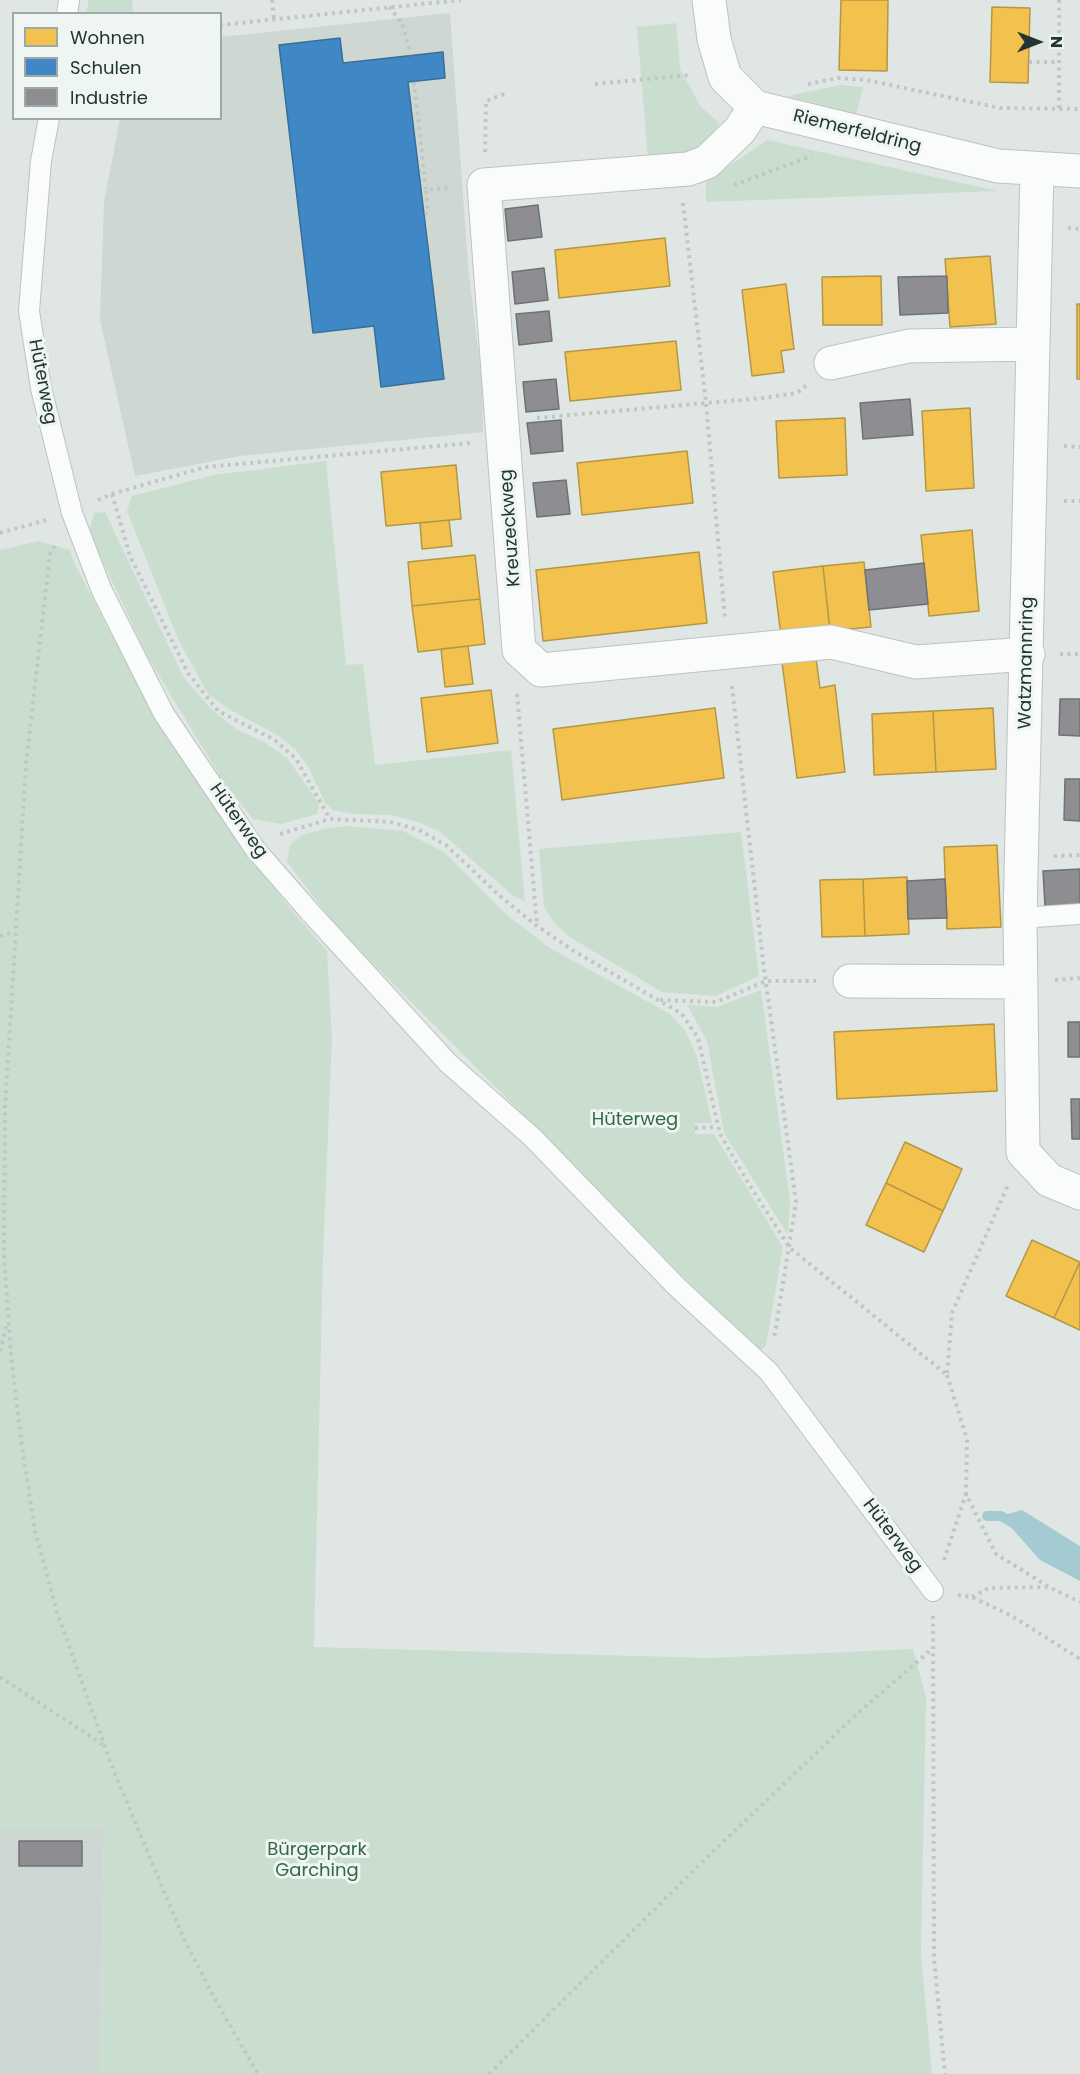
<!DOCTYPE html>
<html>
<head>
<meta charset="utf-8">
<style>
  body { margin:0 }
  #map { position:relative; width:1080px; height:2074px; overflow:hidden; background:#e0e6e3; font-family:Poppins,sans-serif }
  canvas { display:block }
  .legend { position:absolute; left:12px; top:12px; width:210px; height:108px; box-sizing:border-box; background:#eef5f2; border:2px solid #9ca9a5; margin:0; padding:8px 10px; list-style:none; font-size:18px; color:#213631 }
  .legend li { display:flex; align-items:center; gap:12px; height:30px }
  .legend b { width:30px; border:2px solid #9ca9a5 }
  .north { position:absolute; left:1008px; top:12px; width:60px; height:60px; -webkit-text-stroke:4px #eef5f2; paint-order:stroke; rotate:90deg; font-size:16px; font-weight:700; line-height:24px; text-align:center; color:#213631 }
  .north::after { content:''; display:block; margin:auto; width:21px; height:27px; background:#213631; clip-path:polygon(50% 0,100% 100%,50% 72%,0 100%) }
</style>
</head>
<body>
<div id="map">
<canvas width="1080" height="2074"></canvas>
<ul class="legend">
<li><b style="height:16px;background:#f2c14e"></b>Wohnen</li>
<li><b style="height:16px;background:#3f88c5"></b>Schulen</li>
<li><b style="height:16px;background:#8d8d92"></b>Industrie</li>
</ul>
<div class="north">N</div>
</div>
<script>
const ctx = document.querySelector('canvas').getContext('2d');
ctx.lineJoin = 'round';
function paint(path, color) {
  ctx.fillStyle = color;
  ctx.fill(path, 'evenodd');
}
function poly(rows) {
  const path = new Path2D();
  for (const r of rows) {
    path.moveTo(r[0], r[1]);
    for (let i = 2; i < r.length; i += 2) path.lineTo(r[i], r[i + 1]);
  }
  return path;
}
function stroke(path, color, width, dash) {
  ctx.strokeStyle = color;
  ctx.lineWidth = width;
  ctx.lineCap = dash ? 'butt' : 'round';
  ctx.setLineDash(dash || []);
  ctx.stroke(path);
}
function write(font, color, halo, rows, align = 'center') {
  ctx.font = font + ' Poppins,sans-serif';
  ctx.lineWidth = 6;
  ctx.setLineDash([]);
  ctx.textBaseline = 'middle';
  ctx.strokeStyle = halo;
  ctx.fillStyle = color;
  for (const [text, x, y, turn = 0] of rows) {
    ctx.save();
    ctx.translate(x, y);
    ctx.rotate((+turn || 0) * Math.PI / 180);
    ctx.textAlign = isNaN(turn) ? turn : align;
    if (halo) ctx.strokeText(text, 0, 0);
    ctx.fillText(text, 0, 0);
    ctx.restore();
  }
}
paint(poly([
  [450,13,468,265,482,383,483,432,240,456,135,476,100,320,104,202,120,119,220,118,221,37],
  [0,1829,104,1829,100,2074,0,2074]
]), '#cfd7d3');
paint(poly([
  [89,0,132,0,133,13,86,13],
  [676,23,680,69,701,107,720,123,699,150,685,155,648,159,637,27],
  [840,85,863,87,856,115,788,96],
  [767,140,998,191,706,202,706,182],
  [326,461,346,665,363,664,375,765,511,750,525,902,511,894,440,832,418,822,391,815,353,814,333,810,325,803,309,768,296,750,279,736,227,708,208,694,178,639,127,511,132,496,214,475],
  [105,512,184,678,211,709,236,729,264,742,288,759,319,804,317,814,281,824,253,819,224,783,146,654,93,540,90,528,94,513],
  [39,541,70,550,74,563,128,666,218,808,283,900,327,951,332,1038,323,1256,314,1647,709,1658,913,1649,926,1697,921,1954,932,2074,100,2074,104,1829,0,1829,0,550],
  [346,826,403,831,444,852,508,916,550,948,670,1014,686,1032,697,1057,712,1123,695,1123,695,1134,714,1134,783,1247,766,1345,762,1350,754,1348,336,926,287,862,290,845,300,836,323,829],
  [741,832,759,976,716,996,662,992,571,938,555,924,544,907,539,849],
  [761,990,790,1201,788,1235,724,1133,707,1041,687,1005,717,1007]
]), '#caded0');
paint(poly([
  [1022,1510,1080,1546,1080,1581,1040,1560,1001,1516]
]), '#a4cbd1');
const homes = poly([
  [841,0,888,0,887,71,839,70,841,0],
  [992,7,1030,8,1028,83,990,82,992,7],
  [665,238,670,286,559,298,555,250,665,238],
  [990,256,996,324,950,327,945,259,990,256],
  [881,276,882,325,823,325,822,277,881,276],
  [786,284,794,349,781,351,784,372,752,376,742,290,786,284],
  [1077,304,1080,304,1080,379,1077,379,1077,304],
  [676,341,681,390,570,401,565,352,676,341],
  [970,408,974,488,926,491,922,411,970,408],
  [845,418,847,475,779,478,776,421,845,418],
  [687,451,693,503,582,515,577,463,687,451],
  [456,465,461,519,386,526,381,472,456,465],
  [449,520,452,546,422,549,420,523,449,520],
  [972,530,979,611,929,616,921,535,972,530],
  [699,552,707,623,543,641,536,570,699,552],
  [475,555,480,599,412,606,408,562,475,555],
  [864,562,871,627,830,631,823,566,864,562],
  [823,566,830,631,781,636,773,572,823,566],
  [480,599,485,644,418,652,412,606,480,599],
  [468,646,473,684,445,687,441,649,468,646],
  [816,658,820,688,835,685,845,772,797,778,782,662,816,658],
  [491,690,498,743,427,752,421,698,491,690],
  [715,708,724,778,562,800,553,729,715,708],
  [993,708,996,769,936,772,933,711,993,708],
  [933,711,936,772,874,775,872,714,933,711],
  [997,845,1001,927,947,929,944,847,997,845],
  [907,877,909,934,865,936,863,879,907,877],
  [863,879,865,936,822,937,820,880,863,879],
  [994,1024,997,1091,837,1099,834,1032,994,1024],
  [905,1142,962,1169,943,1211,886,1183,905,1142],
  [886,1183,943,1211,924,1252,866,1225,886,1183],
  [1032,1240,1080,1262,1054,1318,1006,1296,1032,1240],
  [1080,1262,1080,1330,1054,1318,1080,1262]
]);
paint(homes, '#f2c14e');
stroke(homes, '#b39745', 1.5);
const schools = poly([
  [340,38,343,63,443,52,445,78,408,82,444,379,381,387,374,326,313,333,279,45,340,38]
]);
paint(schools, '#3f88c5');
stroke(schools, '#366f99', 1.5);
const industry = poly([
  [538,205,542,237,508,241,505,209,538,205],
  [544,268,548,300,515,304,512,272,544,268],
  [947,276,948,313,900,315,898,277,947,276],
  [549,311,552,341,519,345,516,314,549,311],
  [556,379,559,409,526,412,523,382,556,379],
  [910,399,913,435,863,439,860,403,910,399],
  [561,420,563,451,531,454,527,423,561,420],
  [566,480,570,514,537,517,533,483,566,480],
  [924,563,928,604,869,610,865,570,924,563],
  [1060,699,1080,699,1080,736,1059,735,1060,699],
  [1065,779,1080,779,1080,821,1064,820,1065,779],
  [1080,869,1080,904,1045,906,1043,871,1080,869],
  [945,879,947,918,908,919,907,881,945,879],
  [1068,1022,1080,1022,1080,1057,1068,1057,1068,1022],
  [1071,1099,1080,1099,1080,1139,1072,1139,1071,1099],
  [19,1841,82,1841,82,1866,19,1866,19,1841]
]);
paint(industry, '#8d8d92');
stroke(industry, '#6d7375', 1.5);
stroke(poly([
  [987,1516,1001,1516,1013,1523]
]), '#a4cbd1', 10);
const lane = poly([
  [67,14,69,0],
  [49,118,41,161,29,311,41,388,72,513,102,591,164,714,255,849,310,912,448,1063,532,1137,677,1287,769,1372,933,1591],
  [1020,918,1080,914]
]);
const street = poly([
  [709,0,714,39,725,77,755,107,998,166,1080,171],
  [755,107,740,130,707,162,688,169,484,185,519,650,541,670,831,642,916,662,1028,654],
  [1037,169,1020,918,1023,1152,1049,1180,1080,1193],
  [831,363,909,346,1032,344],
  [850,981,1021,982]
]);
stroke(lane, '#bdc3c0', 22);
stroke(street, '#bdc3c0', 35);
stroke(poly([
  [272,0,274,19],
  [1059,0,1059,108],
  [389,7,402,23,411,55],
  [220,25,461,0],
  [1029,62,1059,62],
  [414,82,426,190],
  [595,84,689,75],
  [808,84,839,78,866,80,1000,108,1080,109],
  [485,152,486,101,507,93],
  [734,185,812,156],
  [683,203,706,403,725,619],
  [425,214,428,213,426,190,452,187],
  [1068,228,1080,229],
  [537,418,763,398,797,393,807,385],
  [1064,446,1080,447],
  [112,494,130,556,188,673,218,711,275,740,296,759,330,819],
  [98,500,112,494,205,467,471,443],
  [1064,501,1080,501],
  [0,533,46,520],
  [55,546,50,554,26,764,5,1108,4,1254,11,1355,21,1440,35,1531,57,1612,113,1769,183,1937,217,2003,258,2074],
  [1060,654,1080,654],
  [732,686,763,961,796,1202,774,1339],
  [517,694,537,925],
  [280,834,330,819,391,822,419,830,446,845,501,897,537,926,574,951,682,1014,698,1038,720,1134,750,1186,790,1248,947,1375,952,1313,1008,1185],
  [1054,856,1080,855],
  [0,936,14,932],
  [1055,980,1080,978],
  [660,1000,716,1002,766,981,816,981],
  [695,1128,717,1127],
  [0,1351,7,1323],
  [947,1375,967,1439,966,1494,996,1554,1049,1587,1080,1602],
  [944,1560,966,1494],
  [958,1595,972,1597,1012,1616,1080,1659],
  [972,1597,989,1588,1048,1587],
  [933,1616,934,1958,945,2074],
  [0,1677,105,1746],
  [489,2074,701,1863,857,1714,932,1649]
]), '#bfc7c5', 4, [3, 4.5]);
stroke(lane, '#fafbfb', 20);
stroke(street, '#fafbfb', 33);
write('18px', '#213631', '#eef5f2', [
  ["Riemerfeldring",857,132,14],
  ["Hüterweg",42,382,79],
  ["Kreuzeckweg",511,528,-94],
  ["Watzmannring",1027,663,-89],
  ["Hüterweg",238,821,55],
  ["Hüterweg",892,1536,53]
]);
write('18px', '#2f6946', '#eef5f2', [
  ["Hüterweg",635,1120],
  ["Bürgerpark",317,1850],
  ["Garching",317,1871]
]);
</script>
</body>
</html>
